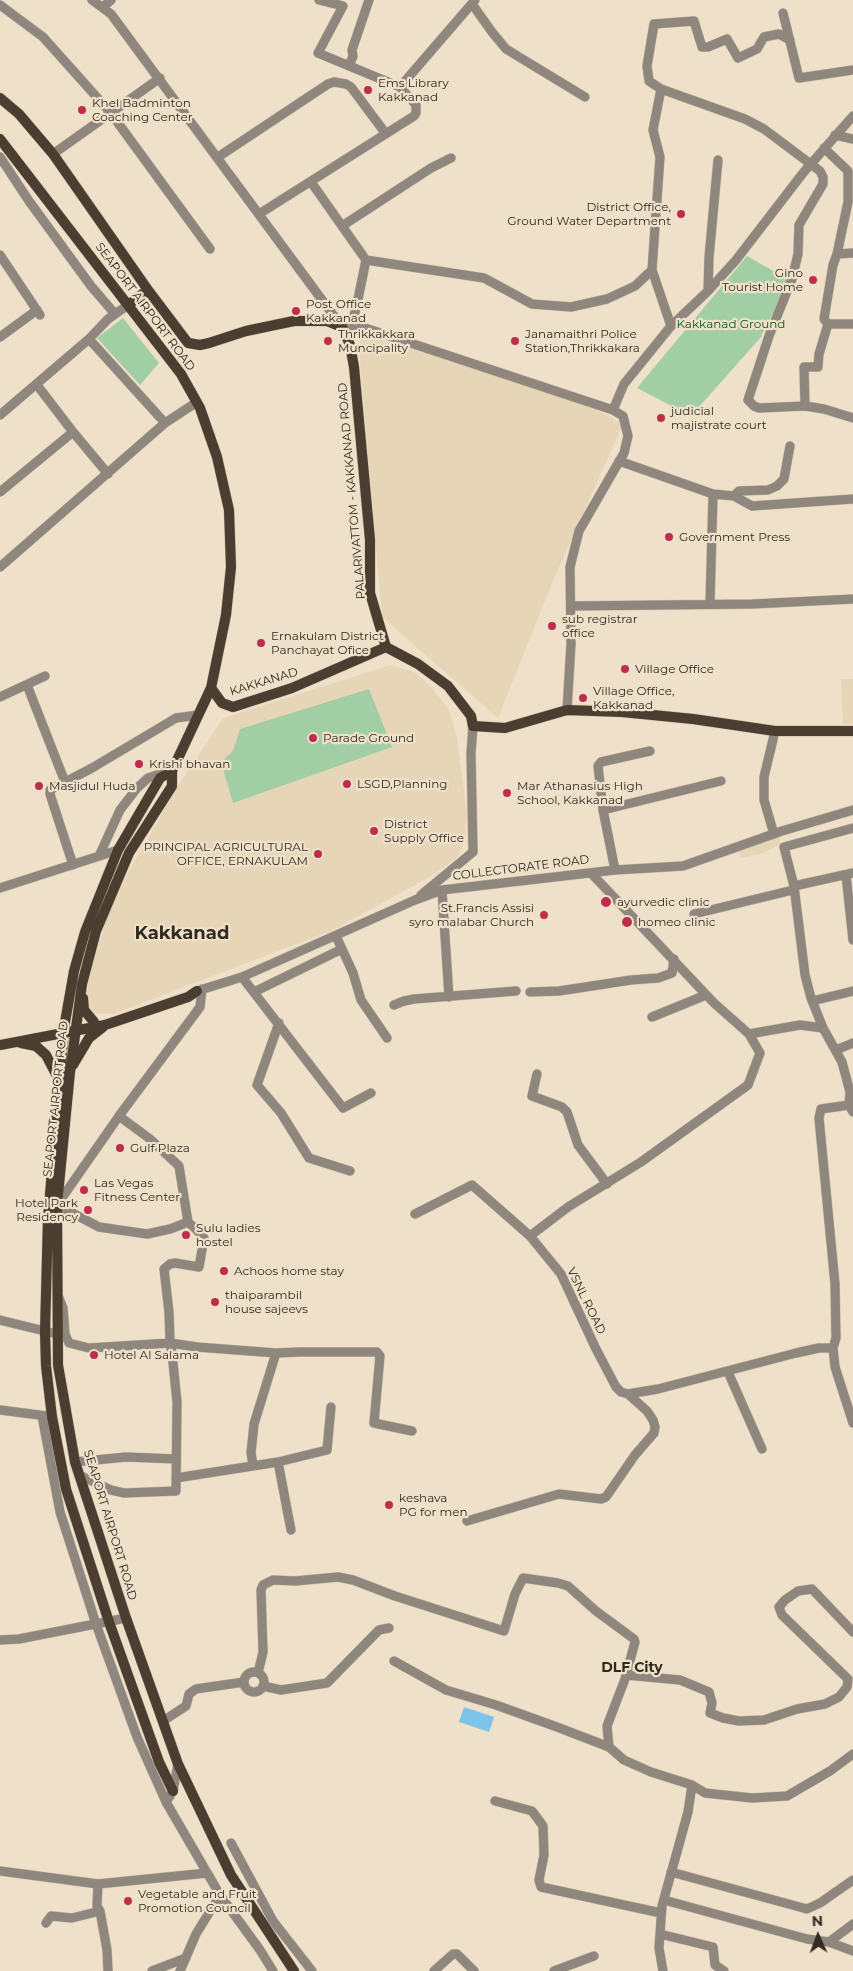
<!DOCTYPE html>
<html>
<head>
<meta charset="utf-8">
<style>
  body { margin:0 }
  #map { position:relative; width:853px; height:1971px; overflow:hidden; background:#efe0c9; font-family:Montserrat,sans-serif }
  canvas { display:block }
  .north { position:absolute; left:793px; top:1911px; width:50px; height:50px; -webkit-text-stroke:4px #efe0c9; paint-order:stroke; rotate:358deg; font-size:14px; font-weight:700; line-height:20px; text-align:center; color:#312b22 }
  .north::after { content:''; display:block; margin:auto; width:18px; height:22px; background:#312b22; clip-path:polygon(50% 0,100% 100%,50% 72%,0 100%) }
</style>
</head>
<body>
<div id="map">
<canvas width="853" height="1971"></canvas>
<div class="north">N</div>
</div>
<script>
const ctx = document.querySelector('canvas').getContext('2d');
ctx.lineJoin = 'round';
function paint(path, color) {
  ctx.fillStyle = color;
  ctx.fill(path, 'evenodd');
}
function poly(rows) {
  const path = new Path2D();
  for (const r of rows) {
    if (r.length === 3) {
      path.moveTo(r[0] + r[2], r[1]);
      path.arc(r[0], r[1], r[2], 0, 2 * Math.PI);
      continue;
    }
    path.moveTo(r[0], r[1]);
    for (let i = 2; i < r.length; i += 2) path.lineTo(r[i], r[i + 1]);
  }
  return path;
}
function stroke(path, color, width, dash) {
  ctx.strokeStyle = color;
  ctx.lineWidth = width;
  ctx.lineCap = dash ? 'butt' : 'round';
  ctx.setLineDash(dash || []);
  ctx.stroke(path);
}
function write(font, color, halo, rows, align = 'center') {
  ctx.font = font + ' Montserrat,sans-serif';
  ctx.lineWidth = 4.5;
  ctx.setLineDash([]);
  ctx.textBaseline = 'middle';
  ctx.strokeStyle = halo;
  ctx.fillStyle = color;
  for (const [text, x, y, turn = 0] of rows) {
    ctx.save();
    ctx.translate(x, y);
    ctx.rotate((+turn || 0) * Math.PI / 180);
    ctx.textAlign = isNaN(turn) ? turn : align;
    if (halo) ctx.strokeText(text, 0, 0);
    ctx.fillText(text, 0, 0);
    ctx.restore();
  }
}
paint(poly([
  [360,333,587,405,623,424,555,576,498,718,382,617,359,349],
  [391,665,416,673,432,688,449,710,457,737,467,815,465,842,456,859,426,879,333,930,113,1014,92,1014,86,998,92,967,108,915,130,869,176,789,223,718],
  [841,679,853,679,853,724,843,724],
  [779,835,781,844,763,853,741,858,739,849]
]), '#e7d5b7');
paint(poly([
  [747,256,789,280,761,337,691,416,637,388],
  [123,318,159,363,140,385,97,338],
  [369,689,392,747,233,803,221,762,233,751,240,729]
]), '#a2cea5');
paint(poly([
  [464,1707,494,1717,489,1732,459,1722]
]), '#7ec3e8');
const minor = poly([
  [92,0,111,14,342,327,365,328,613,410,623,416,628,436,624,453,579,531,570,567,571,644,567,710],
  [319,0,343,6,318,53,400,87],
  [472,4,492,32,506,49,585,97],
  [0,5,43,37,110,112,210,249],
  [103,7,111,0],
  [783,13,799,78,853,70],
  [349,66,353,56,352,50,369,0],
  [661,89,745,119,764,129,820,171,823,177,823,184,799,225,798,254,792,279,769,336,748,400,754,406,759,408,805,406,824,409,853,418],
  [835,135,853,139],
  [824,148,848,171,848,202,837,254],
  [53,154,160,78],
  [0,157,29,201,91,286,115,314],
  [218,157,328,84,334,82,346,84,351,87,386,134],
  [311,182,366,260,484,278,532,304,571,307,607,299,635,286,652,270,671,326,624,384,613,410],
  [259,214,414,116,416,113,416,105,400,87,475,0],
  [342,226,431,168,451,158],
  [0,255,40,315],
  [652,270,660,157,653,130,661,89,649,81,647,66,654,24,694,21,702,47,708,47,727,39,738,58,757,49,764,37,779,34,790,40],
  [708,291,709,257,718,160],
  [828,324,853,324],
  [671,326,708,291,736,260,803,173,853,116],
  [350,327,356,309,366,260],
  [0,337,37,310],
  [89,339,165,423],
  [37,385,73,432,108,474],
  [805,406,804,367,818,367,819,354,828,324,824,319,833,265,837,254,853,253],
  [0,415,89,339,108,319,128,305],
  [619,461,713,494,734,496,739,491,768,490,777,486,784,479,790,446],
  [0,492,73,432],
  [734,496,752,506,853,499],
  [0,567,165,423,197,402],
  [710,604,713,494],
  [571,606,753,604,853,599],
  [27,685,65,782],
  [0,697,45,676],
  [603,810,598,766,601,762,650,751],
  [853,828,784,847,794,886,805,975,811,998,823,1028,842,1062,850,1092,849,1105,853,1112],
  [774,834,764,800,764,777,775,731],
  [99,856,120,810,137,788,148,778,166,772],
  [73,865,50,794,50,790,92,768,176,718,198,715],
  [615,870,603,810,721,781],
  [591,873,714,1003,749,1034,800,1025,823,1028],
  [846,875,853,940],
  [794,886,853,873],
  [0,888,118,850],
  [442,890,449,997],
  [421,895,473,852,471,753,473,726],
  [694,914,793,890],
  [336,936,353,973,361,1000,387,1038],
  [242,977,343,1108,371,1093],
  [197,991,242,977,415,900,442,890,615,870,683,866,782,831,853,810],
  [254,992,342,949],
  [530,992,559,991,631,980,658,978,672,973,674,959],
  [812,1001,853,991],
  [394,1005,404,1001,414,999,516,991],
  [652,1017,706,995],
  [279,1023,257,1085,281,1113,309,1158,350,1171],
  [749,1034,760,1053,748,1085,641,1162,568,1207,530,1236,561,1274,596,1349,616,1387,621,1392,628,1394,658,1389,796,1353,819,1348,833,1348],
  [836,1050,853,1043],
  [537,1074,532,1096,562,1107,567,1112,578,1145,607,1184],
  [849,1105,821,1109,819,1118,835,1284,836,1338,833,1348,835,1367,853,1423],
  [119,1116,150,1139,179,1166,188,1222,201,1234,204,1238,199,1267,175,1263,170,1264,164,1269,169,1312,170,1343,197,1347,276,1353,300,1352,377,1352,380,1356,374,1423,412,1431],
  [415,1214,472,1185,530,1236],
  [188,1222,170,1229,147,1234,99,1227,57,1205,119,1116,200,1007,202,989],
  [59,1298,63,1308,65,1334,69,1343,89,1348,170,1343,172,1353,177,1402,176,1491,124,1493,111,1490,79,1475],
  [0,1320,57,1334],
  [728,1372,762,1449],
  [0,1410,47,1416],
  [42,1416,60,1512,96,1624,137,1737,166,1802],
  [75,1462,126,1457,176,1459],
  [278,1462,291,1530],
  [253,1465,251,1453,254,1424,276,1353],
  [176,1478,278,1462,327,1450,331,1407],
  [467,1521,559,1494,601,1499,606,1497,635,1455,654,1433,655,1427,653,1420,647,1411,628,1394],
  [0,1640,19,1639,126,1618],
  [394,1661,446,1690,496,1705,557,1727,609,1747,624,1760,651,1772,692,1785,705,1793,752,1798,787,1796,830,1771,853,1754],
  [254,1682,10],
  [258,1673,263,1652,261,1590,263,1585,273,1580,295,1581,338,1577,353,1580,395,1596,504,1631,515,1594,523,1578,558,1583,568,1586,596,1611,634,1639,635,1642,625,1679,607,1726,609,1747],
  [626,1675,680,1680,709,1692,712,1703,710,1713,723,1718,739,1721,764,1720,797,1709,825,1704,839,1697,847,1687,848,1679,782,1615,779,1607,785,1600,798,1591,812,1589,853,1632],
  [263,1686,281,1690,327,1683,379,1630,389,1628],
  [163,1721,186,1706,189,1694,196,1689,244,1682],
  [178,1764,173,1791,166,1802,220,1895,196,1934,180,1971],
  [495,1801,532,1811,543,1826,544,1855,539,1880,541,1887,661,1913],
  [231,1843,273,1921,312,1971],
  [0,1871,98,1884,207,1873],
  [671,1872,807,1909,820,1903,853,1880],
  [220,1895,260,1950,273,1971],
  [664,1900,807,1939,829,1942,853,1924],
  [100,1911,107,1950,108,1971],
  [46,1923,51,1916,72,1918,100,1911,97,1906,98,1884],
  [660,1934,713,1947,715,1965,724,1971],
  [829,1942,853,1951],
  [152,1971,186,1958],
  [434,1971,453,1954,457,1954,474,1971],
  [554,1971,594,1956],
  [663,1971,659,1948,662,1906,688,1812,692,1785]
]);
const major = poly([
  [0,98,19,114,53,154,148,290,188,343,200,345,209,343,246,331,294,321,327,321,342,327,350,345,354,367,370,540,370,593,386,647,418,664,448,686,471,716,473,726,505,728,567,710,622,712,693,719,775,731,853,731],
  [0,139,181,374,200,408,217,457,229,510,231,567,226,615,211,688,172,771,172,786,129,853,96,931,82,984,70,1072,57,1205,58,1365,75,1462,126,1618,178,1764,231,1875,294,1971],
  [128,305,148,290],
  [211,688,222,703,233,707,292,688,386,647],
  [172,771,160,778,118,850,85,932,74,971,64,1028,48,1218,45,1332,46,1366,52,1417,66,1489,109,1622,159,1762,173,1791],
  [83,998,84,1010,94,1022],
  [21,1043,36,1046,46,1055,59,1080],
  [0,1045,105,1025,188,997,197,991],
  [73,1065,89,1038,103,1027]
]);
stroke(minor, '#c9bca8', 10);
stroke(major, '#c9bca8', 11);
stroke(minor, '#8f867e', 9);
stroke(major, '#4b3d2f', 10);
for (const [x, y, r, color] of [
  [368,90,5,"#bd2d4d"],
  [82,110,5,"#bd2d4d"],
  [681,214,5,"#bd2d4d"],
  [813,280,5,"#bd2d4d"],
  [296,311,5,"#bd2d4d"],
  [328,341,5,"#bd2d4d"],
  [515,341,5,"#bd2d4d"],
  [661,418,5,"#bd2d4d"],
  [669,537,5,"#bd2d4d"],
  [552,626,5,"#bd2d4d"],
  [261,643,5,"#bd2d4d"],
  [625,669,5,"#bd2d4d"],
  [583,698,5,"#bd2d4d"],
  [313,738,5,"#bd2d4d"],
  [139,764,5,"#bd2d4d"],
  [347,784,5,"#bd2d4d"],
  [39,786,5,"#bd2d4d"],
  [507,793,5,"#bd2d4d"],
  [374,831,5,"#bd2d4d"],
  [318,854,5,"#bd2d4d"],
  [606,902,6,"#bd2d4d"],
  [544,915,5,"#bd2d4d"],
  [627,922,6,"#bd2d4d"],
  [120,1148,5,"#bd2d4d"],
  [84,1190,5,"#bd2d4d"],
  [88,1210,5,"#bd2d4d"],
  [186,1235,5,"#bd2d4d"],
  [224,1271,5,"#bd2d4d"],
  [215,1302,5,"#bd2d4d"],
  [94,1355,5,"#bd2d4d"],
  [389,1505,5,"#bd2d4d"],
  [128,1901,5,"#bd2d4d"]
]) {
  const dot = new Path2D();
  dot.arc(x, y, r, 0, 2 * Math.PI);
  ctx.fillStyle = color;
  ctx.fill(dot);
  stroke(dot, '#efe0c9', 2);
}
write('12px', '#312b22', '#efe0c9', [
  ["Ems Library",378,83],
  ["Kakkanad",378,97],
  ["Khel Badminton",92,103],
  ["Coaching Center",92,117],
  ["District Office,",671,207,"right"],
  ["Ground Water Department",671,221,"right"],
  ["Gino",803,273,"right"],
  ["Tourist Home",803,287,"right"],
  ["Post Office",306,304],
  ["Kakkanad",306,318],
  ["Thrikkakkara",338,334],
  ["Muncipality",338,348],
  ["Janamaithri Police",525,334],
  ["Station,Thrikkakara",525,348],
  ["judicial",671,411],
  ["majistrate court",671,425],
  ["Government Press",679,537],
  ["sub registrar",562,619],
  ["office",562,633],
  ["Ernakulam District",271,636],
  ["Panchayat Ofice",271,650],
  ["Village Office",635,669],
  ["Village Office,",593,691],
  ["Kakkanad",593,705],
  ["Parade Ground",323,738],
  ["Krishi bhavan",149,764],
  ["LSGD,Planning",357,784],
  ["Masjidul Huda",49,786],
  ["Mar Athanasius High",517,786],
  ["School, Kakkanad",517,800],
  ["District",384,824],
  ["Supply Office",384,838],
  ["PRINCIPAL AGRICULTURAL",308,847,"right"],
  ["OFFICE, ERNAKULAM",308,861,"right"],
  ["ayurvedic clinic",617,902],
  ["St.Francis Assisi",534,908,"right"],
  ["syro malabar Church",534,922,"right"],
  ["homeo clinic",638,922],
  ["Gulf Plaza",130,1148],
  ["Las Vegas",94,1183],
  ["Fitness Center",94,1197],
  ["Hotel Park",78,1203,"right"],
  ["Residency",78,1217,"right"],
  ["Sulu ladies",196,1228],
  ["hostel",196,1242],
  ["Achoos home stay",234,1271],
  ["thaiparambil",225,1295],
  ["house sajeevs",225,1309],
  ["Hotel Al Salama",104,1355],
  ["keshava",399,1498],
  ["PG for men",399,1512],
  ["Vegetable and Fruit",138,1894],
  ["Promotion Council",138,1908]
], 'left');
write('12px', '#312b22', '#efe0c9', [
  ["SEAPORT AIRPORT ROAD",145,307,53],
  ["PALARIVATTOM - KAKKANAD ROAD",352,491,-95],
  ["KAKKANAD",264,682,-17],
  ["COLLECTORATE ROAD",521,868,-7],
  ["SEAPORT AIRPORT ROAD",56,1099,-84],
  ["VSNL ROAD",586,1301,64],
  ["SEAPORT AIRPORT ROAD",110,1525,73]
]);
write('12px', '#07581c', '#efe0c9', [
  ["Kakkanad Ground",731,324]
]);
write('bold 14px', '#312b22', '#efe0c9', [
  ["DLF City",632,1668]
]);
write('bold 18px', '#312b22', '#efe0c9', [
  ["Kakkanad",182,934]
]);
</script>
</body>
</html>
